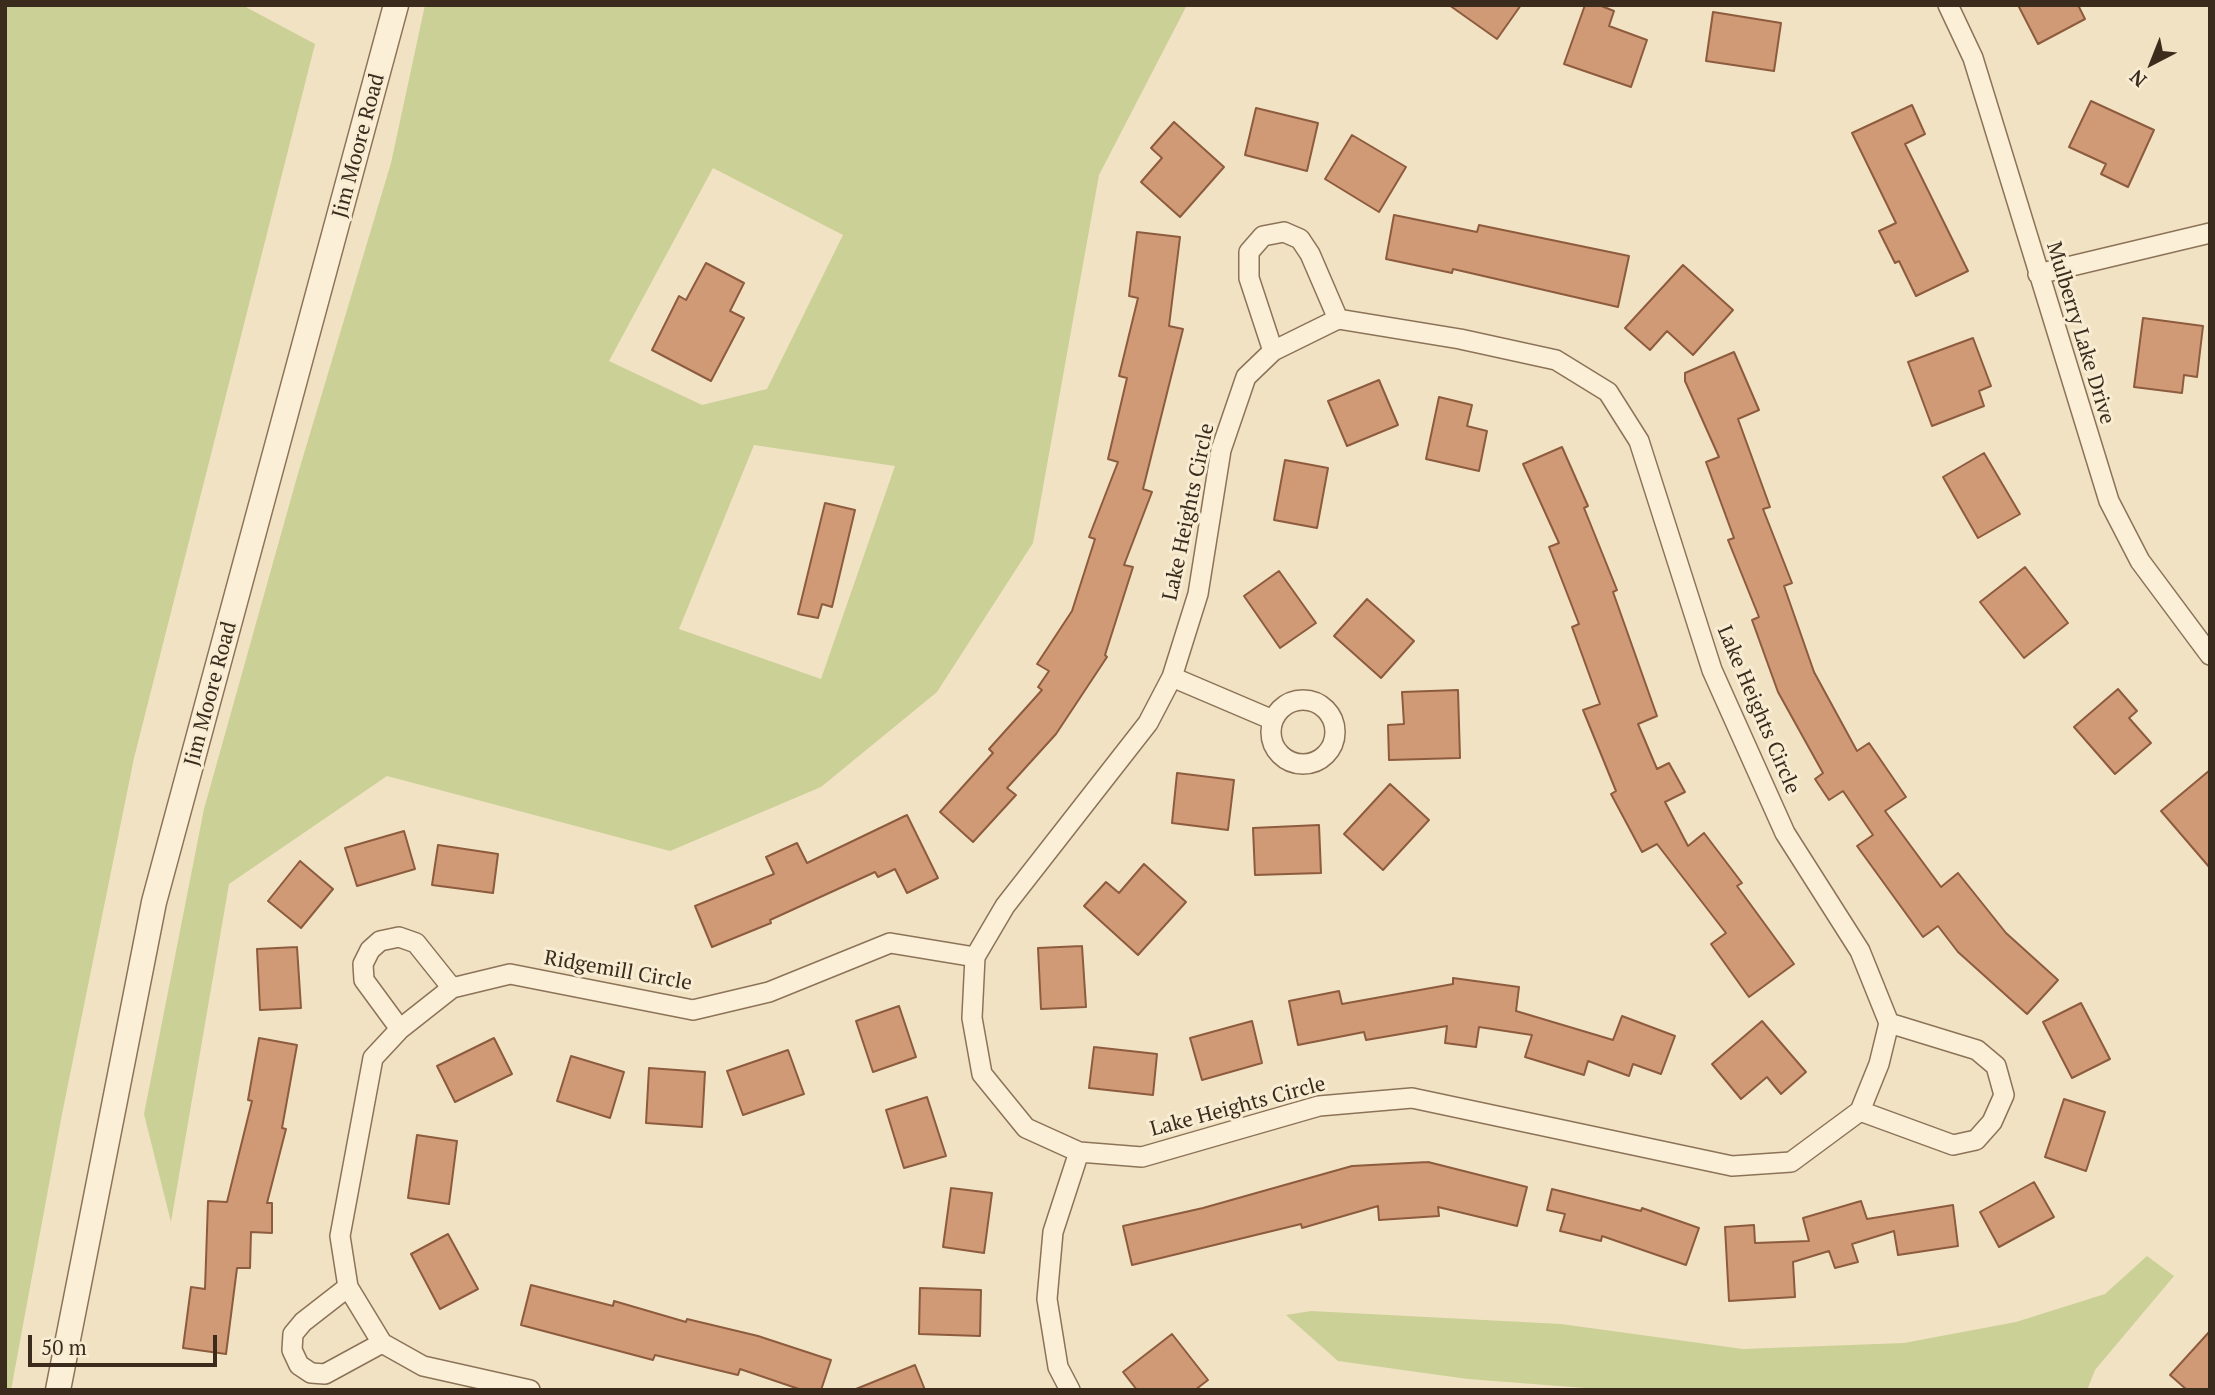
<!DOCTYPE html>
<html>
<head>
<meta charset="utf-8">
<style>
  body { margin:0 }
  #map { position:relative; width:2215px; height:1395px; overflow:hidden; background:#f1e2c3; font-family:"PT Serif",serif }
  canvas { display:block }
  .frame { position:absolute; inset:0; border:7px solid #3b2b1d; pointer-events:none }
  .north { position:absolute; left:2117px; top:28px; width:70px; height:70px; -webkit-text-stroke:5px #f8ecd3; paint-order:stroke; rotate:222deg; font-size:19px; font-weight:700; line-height:28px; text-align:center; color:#3b2b1d }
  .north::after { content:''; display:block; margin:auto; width:24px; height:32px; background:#3b2b1d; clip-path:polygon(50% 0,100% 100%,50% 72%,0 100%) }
  .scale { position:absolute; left:28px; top:1335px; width:189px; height:32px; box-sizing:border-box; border:4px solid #3b2b1d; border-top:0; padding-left:9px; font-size:21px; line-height:24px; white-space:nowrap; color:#3b2b1d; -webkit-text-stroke:5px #f8ecd3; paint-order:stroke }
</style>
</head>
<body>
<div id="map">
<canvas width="2215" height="1395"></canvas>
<div class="frame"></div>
<div class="north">N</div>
<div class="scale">50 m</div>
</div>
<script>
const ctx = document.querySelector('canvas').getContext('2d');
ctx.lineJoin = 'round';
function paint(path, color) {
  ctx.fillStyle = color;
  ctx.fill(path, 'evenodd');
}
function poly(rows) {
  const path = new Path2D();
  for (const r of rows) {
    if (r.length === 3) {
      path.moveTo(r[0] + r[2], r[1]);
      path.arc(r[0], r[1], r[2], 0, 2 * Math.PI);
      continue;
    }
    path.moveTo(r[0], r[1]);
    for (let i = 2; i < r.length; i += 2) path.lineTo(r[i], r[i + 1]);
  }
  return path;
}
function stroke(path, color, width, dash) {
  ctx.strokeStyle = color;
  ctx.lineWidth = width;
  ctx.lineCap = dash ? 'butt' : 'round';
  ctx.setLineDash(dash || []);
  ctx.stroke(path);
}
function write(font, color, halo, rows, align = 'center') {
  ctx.font = font + ' "PT Serif",serif';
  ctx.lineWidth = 6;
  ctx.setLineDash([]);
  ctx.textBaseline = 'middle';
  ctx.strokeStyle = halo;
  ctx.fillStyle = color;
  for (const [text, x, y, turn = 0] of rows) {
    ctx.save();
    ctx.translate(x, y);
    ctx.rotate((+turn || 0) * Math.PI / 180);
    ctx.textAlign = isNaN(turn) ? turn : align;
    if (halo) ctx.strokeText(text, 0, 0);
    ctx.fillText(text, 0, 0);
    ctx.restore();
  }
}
paint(poly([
  [5,5,242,5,315,44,134,758,62,1114,11,1390,5,1390],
  [425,5,1187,5,1099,175,1033,543,937,692,821,787,670,851,387,776,229,884,171,1222,144,1114,204,809,297,477,391,163],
  [713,168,843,235,767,389,702,405,609,361],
  [754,445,895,466,821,679,679,629],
  [2147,1256,2174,1276,2095,1370,2087,1390,1611,1390,1468,1379,1338,1361,1286,1315,1311,1311,1561,1324,1743,1349,1904,1343,2016,1322,2105,1294]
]), '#cad096');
const building = poly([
  [1449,5,1521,5,1497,39,1449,5],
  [1585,5,1599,5,1614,11,1609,26,1647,40,1631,87,1564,64,1585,5],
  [2018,5,2078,5,2085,19,2038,44,2018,5],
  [1713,12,1781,23,1774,71,1706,61,1713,12],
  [2091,101,2154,130,2128,187,2101,174,2106,164,2069,147,2091,101],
  [1912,105,1925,134,1905,144,1968,271,1916,296,1899,261,1895,263,1879,231,1896,223,1852,133,1912,105],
  [1256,108,1318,123,1307,171,1245,155,1256,108],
  [1174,122,1224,167,1180,217,1141,182,1162,158,1151,148,1174,122],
  [1352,135,1406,167,1379,212,1325,179,1352,135],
  [1394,215,1477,232,1479,225,1629,256,1618,307,1453,269,1452,273,1386,259,1394,215],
  [1137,232,1180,237,1169,326,1183,329,1143,489,1152,492,1124,565,1133,567,1105,655,1107,657,1056,734,1007,788,1016,795,973,842,940,812,993,753,989,749,1042,690,1038,687,1049,671,1037,664,1072,611,1095,539,1089,537,1118,462,1108,459,1127,378,1119,376,1138,298,1129,296,1137,232],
  [706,263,744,283,730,311,744,318,711,381,652,350,679,296,686,300,706,263],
  [1683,265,1733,310,1693,355,1667,331,1650,350,1625,328,1683,265],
  [2143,318,2203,326,2197,377,2184,375,2182,393,2134,387,2143,318],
  [1973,338,1991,386,1979,391,1984,406,1932,426,1908,362,1973,338],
  [1734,352,1759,410,1738,419,1770,507,1763,509,1792,583,1784,586,1814,672,1857,751,1869,743,1906,797,1885,811,1941,887,1958,873,2006,933,2058,980,2027,1014,1958,952,1938,926,1923,937,1857,846,1873,835,1843,791,1829,800,1815,779,1823,773,1778,692,1752,620,1759,617,1728,540,1734,538,1706,462,1719,457,1685,381,1685,373,1734,352],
  [1379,380,1398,425,1347,446,1328,401,1379,380],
  [1439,397,1472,405,1467,426,1487,431,1479,471,1426,459,1439,397],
  [1562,447,1588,506,1584,508,1617,590,1613,592,1657,716,1638,724,1657,769,1669,763,1685,792,1665,802,1688,846,1704,833,1742,883,1737,886,1794,964,1749,997,1711,944,1726,933,1657,844,1642,852,1611,794,1616,791,1583,710,1600,704,1572,627,1579,624,1549,547,1559,543,1523,464,1562,447],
  [1984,453,2020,514,1978,538,1943,477,1984,453],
  [1285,460,1328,468,1317,528,1274,520,1285,460],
  [825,503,855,510,832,607,822,604,818,618,798,614,825,503],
  [2025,567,2068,623,2024,658,1980,602,2025,567],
  [1279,571,1316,623,1280,648,1244,596,1279,571],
  [1367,599,1414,641,1381,678,1334,636,1367,599],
  [2118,689,2137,711,2129,718,2151,743,2115,774,2074,727,2118,689],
  [1458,690,1460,758,1389,760,1388,725,1404,724,1402,692,1458,690],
  [2210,770,2210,868,2161,811,2210,770],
  [1177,773,1234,780,1228,830,1172,823,1177,773],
  [1390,784,1429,820,1383,870,1344,834,1390,784],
  [907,815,938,878,907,893,895,869,878,877,875,872,770,920,771,923,712,947,695,906,774,874,766,857,797,843,807,863,907,815],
  [1319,825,1321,873,1255,875,1253,828,1319,825],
  [404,831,415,869,357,886,345,848,404,831],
  [438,845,498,854,493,893,432,885,438,845],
  [300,861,333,889,301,928,268,901,300,861],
  [1144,864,1186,902,1138,955,1084,906,1106,882,1119,893,1144,864],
  [1082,946,1086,1007,1041,1009,1038,948,1082,946],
  [297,947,301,1008,260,1010,257,949,297,947],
  [1453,978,1519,987,1516,1011,1613,1040,1622,1016,1675,1036,1661,1074,1633,1064,1629,1076,1588,1061,1584,1075,1525,1057,1532,1035,1479,1027,1476,1047,1445,1043,1447,1026,1366,1040,1364,1032,1298,1045,1289,1001,1339,991,1342,1004,1453,984,1453,978],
  [2081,1003,2110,1059,2072,1078,2043,1022,2081,1003],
  [899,1006,916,1057,873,1072,856,1021,899,1006],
  [1252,1021,1262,1063,1202,1080,1190,1038,1252,1021],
  [1762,1021,1806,1072,1781,1094,1767,1077,1741,1099,1712,1064,1762,1021],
  [259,1038,297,1045,282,1128,286,1129,267,1203,272,1203,272,1233,251,1232,250,1268,237,1268,226,1354,183,1348,191,1287,205,1289,208,1201,227,1202,252,1101,248,1100,259,1038],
  [494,1038,512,1074,455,1102,437,1066,494,1038],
  [1094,1047,1157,1054,1153,1095,1089,1088,1094,1047],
  [788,1050,804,1094,743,1115,727,1071,788,1050],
  [571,1056,624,1072,610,1118,557,1101,571,1056],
  [649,1068,705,1072,702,1127,646,1123,649,1068],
  [927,1097,946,1156,904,1168,886,1110,927,1097],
  [2064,1099,2105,1112,2086,1171,2045,1157,2064,1099],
  [417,1135,457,1141,449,1204,408,1198,417,1135],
  [1428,1162,1527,1187,1517,1226,1438,1207,1439,1216,1379,1220,1378,1206,1302,1228,1301,1224,1132,1265,1123,1226,1203,1208,1352,1166,1428,1162],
  [2034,1182,2054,1217,1999,1247,1980,1212,2034,1182],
  [951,1188,992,1193,984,1253,943,1247,951,1188],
  [1552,1189,1641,1211,1642,1208,1699,1228,1686,1265,1602,1236,1601,1241,1560,1231,1565,1214,1547,1210,1552,1189],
  [1861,1201,1867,1219,1953,1205,1958,1246,1898,1255,1894,1231,1852,1244,1858,1262,1835,1268,1829,1251,1793,1262,1795,1297,1729,1301,1725,1227,1754,1225,1755,1243,1809,1241,1803,1218,1861,1201],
  [448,1234,478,1289,440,1309,411,1254,448,1234],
  [531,1285,613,1306,614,1301,686,1322,687,1319,758,1336,831,1360,821,1390,802,1390,740,1369,738,1375,655,1355,653,1360,521,1325,531,1285],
  [920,1288,981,1290,980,1336,919,1334,920,1288],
  [2210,1331,2210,1390,2187,1390,2170,1375,2210,1331],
  [1172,1334,1208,1380,1195,1390,1137,1390,1123,1372,1172,1334],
  [915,1365,925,1390,856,1390,856,1389,915,1365]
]);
paint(building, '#d19a76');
stroke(building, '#8d5b3d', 2);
const minor = poly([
  [1948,5,1973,58,2109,501,2140,561,2210,655],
  [2038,274,2210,233],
  [1338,319,1460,339,1556,360,1608,392,1639,441,1712,670,1785,833,1860,951,1889,1023,1879,1064,1860,1111,1791,1162,1732,1166,1412,1098,1319,1106,1142,1157,1079,1152,1026,1128,982,1074,972,1018,975,957,1005,906,1148,723,1172,677,1198,594,1221,450,1246,377,1273,351,1338,319],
  [1273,351,1249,278,1249,252,1263,236,1284,232,1300,239,1310,254,1338,319],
  [1172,677,1273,720],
  [1303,732,32],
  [400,1029,364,980,363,964,370,950,380,941,399,937,416,943,452,988],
  [1860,1111,1953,1145,1976,1140,1992,1122,2004,1095,1996,1066,1977,1050,1889,1023],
  [348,1287,303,1322,293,1334,292,1350,299,1365,311,1373,325,1374,382,1343],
  [530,1390,423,1366,382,1343,348,1287,340,1236,373,1058,400,1029,452,988,510,974,693,1010,769,992,890,943,975,957],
  [1070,1390,1058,1367,1047,1299,1053,1232,1079,1152]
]);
const tertiary = poly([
  [58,1390,154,902,396,5]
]);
stroke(minor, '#8c7358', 22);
stroke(tertiary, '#8c7358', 27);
stroke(minor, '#fbefd7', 19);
stroke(tertiary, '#fbefd7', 24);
write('21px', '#3b2b1d', '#f8ecd3', [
  ["Jim Moore Road",359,146,-75],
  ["Mulberry Lake Drive",2080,333,73],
  ["Lake Heights Circle",1189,512,-78],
  ["Jim Moore Road",211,694,-75],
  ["Lake Heights Circle",1758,710,67],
  ["Ridgemill Circle",618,971,10],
  ["Lake Heights Circle",1238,1107,-15]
]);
</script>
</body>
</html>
